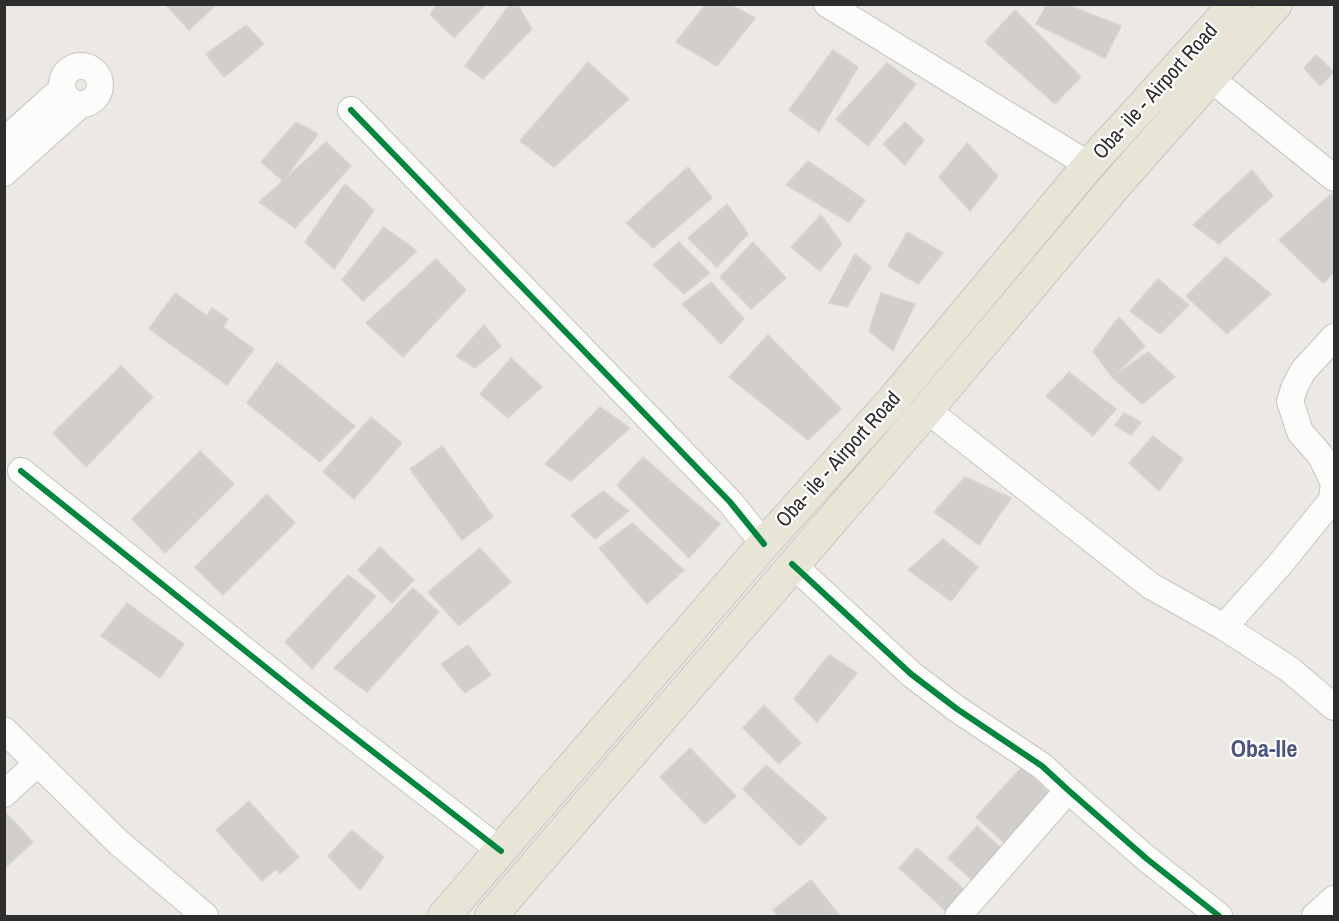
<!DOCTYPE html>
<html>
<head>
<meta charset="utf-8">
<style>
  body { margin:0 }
  #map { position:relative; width:1339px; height:921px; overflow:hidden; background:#ece8e4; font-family:"Archivo Narrow",sans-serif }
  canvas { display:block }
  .frame { position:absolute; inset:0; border:6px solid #2e2e2e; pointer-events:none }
</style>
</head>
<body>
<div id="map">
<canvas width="1339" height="921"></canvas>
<div class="frame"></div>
</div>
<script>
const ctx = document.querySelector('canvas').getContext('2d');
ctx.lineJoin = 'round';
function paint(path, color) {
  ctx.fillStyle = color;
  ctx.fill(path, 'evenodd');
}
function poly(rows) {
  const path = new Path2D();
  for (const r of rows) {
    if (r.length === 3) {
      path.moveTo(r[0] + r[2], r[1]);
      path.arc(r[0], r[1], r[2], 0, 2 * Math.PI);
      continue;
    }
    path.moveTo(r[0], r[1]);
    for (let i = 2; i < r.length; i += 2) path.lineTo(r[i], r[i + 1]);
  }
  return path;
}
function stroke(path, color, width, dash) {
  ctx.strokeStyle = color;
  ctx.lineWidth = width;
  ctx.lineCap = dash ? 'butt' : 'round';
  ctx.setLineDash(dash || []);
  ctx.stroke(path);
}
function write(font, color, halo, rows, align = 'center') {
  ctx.font = font + ' "Archivo Narrow",sans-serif';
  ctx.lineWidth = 4.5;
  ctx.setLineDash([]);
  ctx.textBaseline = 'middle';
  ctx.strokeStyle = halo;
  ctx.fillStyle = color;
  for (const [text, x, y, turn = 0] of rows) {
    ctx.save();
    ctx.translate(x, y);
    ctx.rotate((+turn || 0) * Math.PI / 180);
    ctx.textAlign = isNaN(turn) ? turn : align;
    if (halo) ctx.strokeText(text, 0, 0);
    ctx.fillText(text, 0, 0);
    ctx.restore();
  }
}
const building = poly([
  [165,4,217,4,189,30,165,4],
  [438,4,486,4,454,38,430,14,438,4],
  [510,4,517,4,532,29,483,79,465,66,510,4],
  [706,4,729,4,755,18,717,66,676,42,706,4],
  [1047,4,1065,4,1121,26,1105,58,1036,24,1047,4],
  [1015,10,1081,77,1055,104,985,42,1015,10],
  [246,25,264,44,224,77,206,54,246,25],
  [833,50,858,67,819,132,789,110,833,50],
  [1316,55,1334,72,1320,86,1304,68,1316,55],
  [588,62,629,99,554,167,520,141,588,62],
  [887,63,916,84,868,146,836,119,887,63],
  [296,122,318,134,283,181,261,162,296,122],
  [905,122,924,140,905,165,883,144,905,122],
  [326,142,351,166,295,228,259,202,326,142],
  [967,143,998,176,970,211,939,177,967,143],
  [808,161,865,200,849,222,786,185,808,161],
  [688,167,712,198,653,248,626,223,688,167],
  [1252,170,1273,196,1219,244,1193,225,1252,170],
  [345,184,374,210,334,269,305,242,345,184],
  [1332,193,1334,197,1334,273,1323,283,1279,240,1332,193],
  [727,204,748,234,717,267,688,238,727,204],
  [821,215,842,244,820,271,791,247,821,215],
  [384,227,417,251,363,301,342,280,384,227],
  [907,232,943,253,918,284,888,266,907,232],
  [679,242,710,273,684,294,653,265,679,242],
  [753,242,786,278,751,309,720,277,753,242],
  [855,254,871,267,847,307,829,303,855,254],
  [1226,257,1271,294,1227,334,1186,296,1226,257],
  [436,259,466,290,403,357,366,323,436,259],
  [1158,279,1189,305,1160,334,1130,311,1158,279],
  [711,282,744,319,721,344,682,304,711,282],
  [175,293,207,316,212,308,228,319,223,327,254,349,227,385,149,329,175,293],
  [881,293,915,304,893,351,869,331,881,293],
  [1119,317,1145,346,1112,377,1093,351,1119,317],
  [484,325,501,346,475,368,456,356,484,325],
  [768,335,841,409,808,440,729,377,768,335],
  [1148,352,1175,377,1142,404,1112,377,1148,352],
  [511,358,542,387,508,418,480,394,511,358],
  [277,362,355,426,320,462,247,403,277,362],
  [121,366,153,397,86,467,53,433,121,366],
  [1069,372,1116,409,1093,436,1046,396,1069,372],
  [600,407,630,428,571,481,545,464,600,407],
  [1124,413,1141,422,1131,435,1115,425,1124,413],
  [371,417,402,443,354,499,323,472,371,417],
  [1153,436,1183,459,1159,491,1129,463,1153,436],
  [442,446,493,517,462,540,410,469,442,446],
  [200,451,234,484,165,553,132,519,200,451],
  [643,457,720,524,689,558,617,485,643,457],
  [965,477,1011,498,979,545,934,512,965,477],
  [603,491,629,511,595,539,571,515,603,491],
  [267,494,295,523,223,595,195,567,267,494],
  [632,523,684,570,647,604,599,548,632,523],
  [943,539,978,567,951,601,908,570,943,539],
  [380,547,414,580,392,603,358,570,380,547],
  [480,548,511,582,459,626,428,592,480,548],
  [348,575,376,596,312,669,285,642,348,575],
  [413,588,439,612,367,692,334,668,413,588],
  [127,603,184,644,160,678,101,636,127,603],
  [468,645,491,675,465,693,441,664,468,645],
  [829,655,857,673,817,722,794,699,829,655],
  [764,705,801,743,779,764,743,728,764,705],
  [690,748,736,796,705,824,660,777,690,748],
  [766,765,827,818,800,846,743,789,766,765],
  [1022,767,1053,796,1008,846,976,817,1022,767],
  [249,801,299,857,280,874,276,869,262,881,216,830,249,801],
  [4,811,33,842,6,867,4,866,4,811],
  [977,826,1005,852,975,883,948,858,977,826],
  [352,830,384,857,360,890,328,856,352,830],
  [917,848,966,891,947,912,899,868,917,848],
  [811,880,840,916,778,916,773,910,811,880]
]);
paint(building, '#d1cecb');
stroke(building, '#d7d4d0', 1.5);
const minor = poly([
  [827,4,1089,165],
  [81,85,19],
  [1210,78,1334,178],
  [351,110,730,502,764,544],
  [4,141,62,89],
  [4,173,81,104],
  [927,410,1151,586,1224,627,1289,669,1334,707],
  [21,471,309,702,501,851],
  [792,564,911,674,957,709,1042,766,1068,790,1147,859,1219,916],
  [1224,627,1281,563,1332,500,1334,483,1321,456,1300,432,1290,401,1295,386,1303,371,1334,337],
  [4,730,118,842,205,916],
  [4,794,38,763],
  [958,916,1068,790],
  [1315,916,1334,899]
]);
const major = poly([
  [444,916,764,544,893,400,1089,165,1235,4],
  [491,916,927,410,1115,186,1276,4]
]);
stroke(minor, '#c5c4c5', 28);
stroke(major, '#c6c5c4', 34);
stroke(minor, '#fcfcfb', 26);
stroke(major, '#e8e4d6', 32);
stroke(poly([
  [351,110,730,502,764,544],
  [21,471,309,702,501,851],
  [792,564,911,674,957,709,1042,766,1068,790,1147,859,1219,916]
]), '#00873e', 6);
write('21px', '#2e2e2e', '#fff', [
  ["Oba- ile - Airport Road",1156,92,-48],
  ["Oba- ile - Airport Road",839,460,-48]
]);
write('bold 24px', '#4d5680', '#fff', [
  ["Oba-Ile",1264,751]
]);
</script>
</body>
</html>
